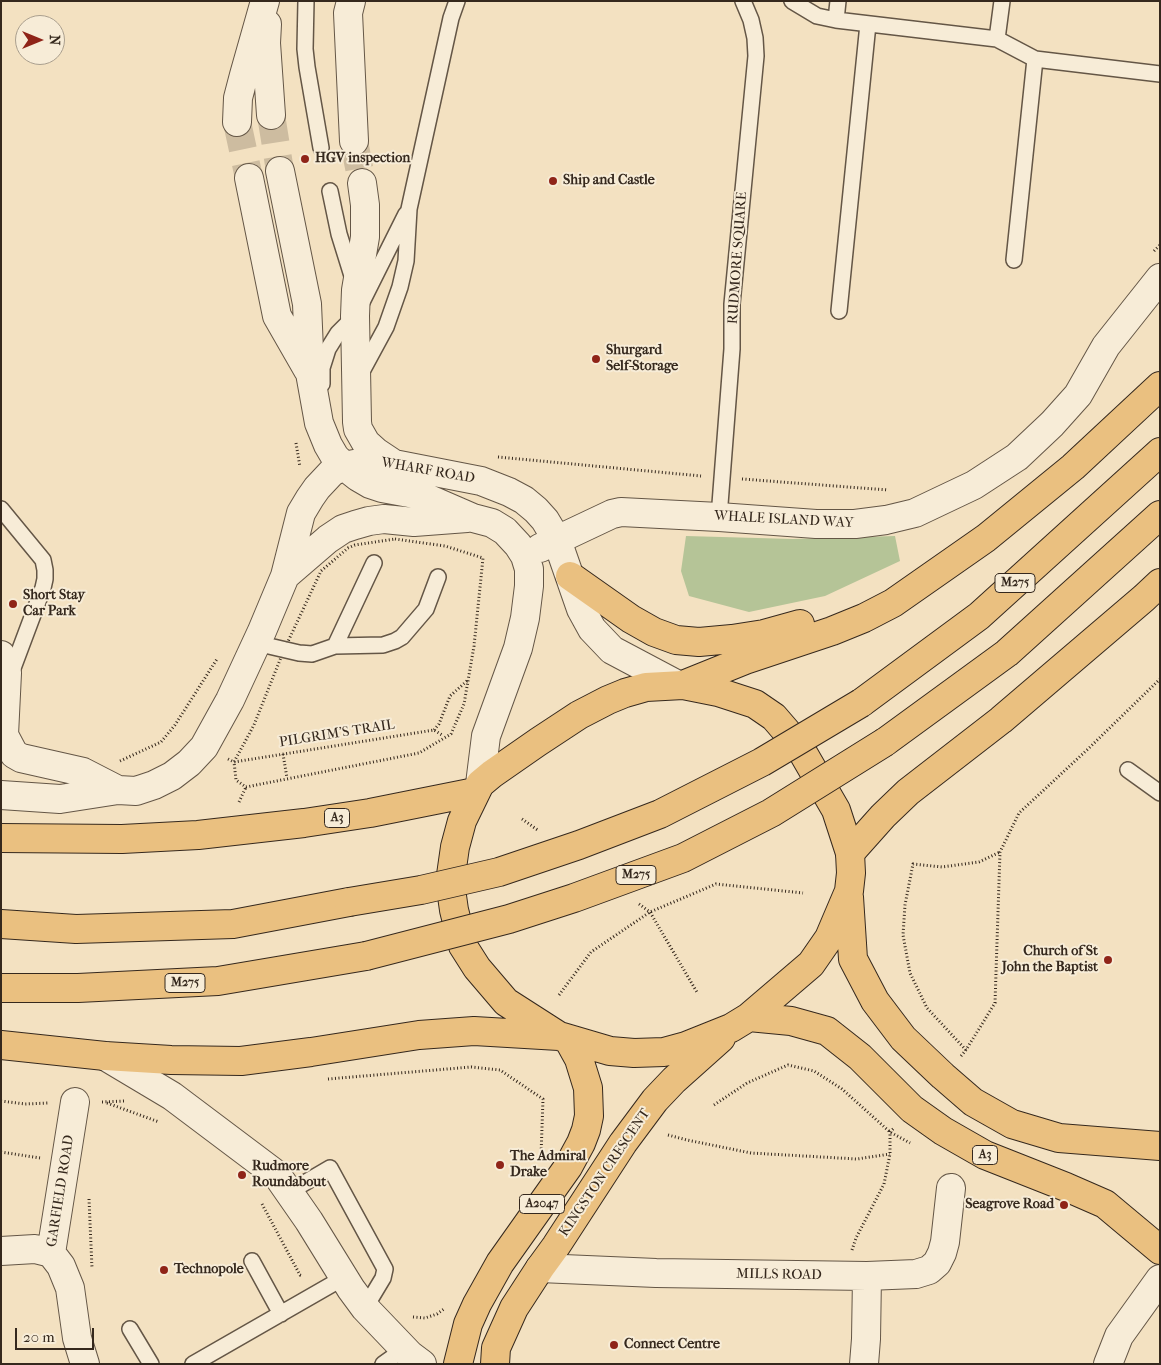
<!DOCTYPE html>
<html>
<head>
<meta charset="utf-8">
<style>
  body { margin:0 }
  #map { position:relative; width:1161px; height:1365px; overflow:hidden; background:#f3e1c1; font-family:"IM FELL French Canon",serif }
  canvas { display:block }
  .frame { position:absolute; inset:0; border:2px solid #35281d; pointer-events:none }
  .north { position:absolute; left:15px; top:15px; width:50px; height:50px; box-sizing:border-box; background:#f7ecd7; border:1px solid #a99e8d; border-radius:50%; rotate:90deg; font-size:14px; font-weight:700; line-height:20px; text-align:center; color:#35281d }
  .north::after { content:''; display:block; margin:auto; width:18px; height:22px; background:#8f2418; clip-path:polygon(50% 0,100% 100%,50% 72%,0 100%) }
  .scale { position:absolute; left:15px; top:1328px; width:79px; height:22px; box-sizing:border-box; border:2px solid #35281d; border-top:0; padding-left:6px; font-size:15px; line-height:18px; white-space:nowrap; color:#35281d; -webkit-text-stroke:4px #f7ecd7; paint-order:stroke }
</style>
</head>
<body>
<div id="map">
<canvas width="1161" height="1365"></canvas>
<div class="frame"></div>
<div class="north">N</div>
<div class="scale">20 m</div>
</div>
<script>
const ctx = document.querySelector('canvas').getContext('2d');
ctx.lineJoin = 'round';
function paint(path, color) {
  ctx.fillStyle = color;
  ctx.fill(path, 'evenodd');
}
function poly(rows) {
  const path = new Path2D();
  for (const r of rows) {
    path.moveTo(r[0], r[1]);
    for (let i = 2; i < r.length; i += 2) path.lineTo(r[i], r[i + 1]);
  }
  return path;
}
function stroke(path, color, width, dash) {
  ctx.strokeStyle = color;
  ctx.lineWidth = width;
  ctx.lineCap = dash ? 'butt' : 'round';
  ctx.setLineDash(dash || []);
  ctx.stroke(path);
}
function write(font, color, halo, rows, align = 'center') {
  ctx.font = font + ' "IM FELL French Canon",serif';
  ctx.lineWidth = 4;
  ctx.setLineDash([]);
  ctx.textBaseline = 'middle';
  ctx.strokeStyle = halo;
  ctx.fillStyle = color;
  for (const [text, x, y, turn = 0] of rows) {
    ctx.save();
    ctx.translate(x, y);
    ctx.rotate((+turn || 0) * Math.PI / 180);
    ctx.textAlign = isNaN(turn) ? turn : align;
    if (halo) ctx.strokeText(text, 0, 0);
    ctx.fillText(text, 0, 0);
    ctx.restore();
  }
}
paint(poly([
  [686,536,793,539,895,536,900,561,825,596,749,612,689,596,681,571]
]), '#b5c497');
stroke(poly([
  [271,115,280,171],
  [237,122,249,178],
  [354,141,362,183]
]), '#cdbca0', 28, [28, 14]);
const lane = poly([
  [306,1,305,49,307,67,321,148],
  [792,1,817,16,836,20,997,39,1035,59,1160,74],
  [836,20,838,1],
  [997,39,1002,1],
  [330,191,339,234,353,279],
  [1014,260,1035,59],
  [839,311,868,24],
  [360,375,386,327,400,287,406,261,409,209,451,18,457,1],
  [322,384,322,368,328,349,338,333,355,316,406,214],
  [1,509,43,560,45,570,45,579,43,588,10,676],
  [719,517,732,349,732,304,756,56,755,38,751,20,743,1],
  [256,643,299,653,312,654,335,646,374,563],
  [335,646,383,645,395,641,402,637,426,609,438,577],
  [1128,770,1160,793],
  [289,1192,330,1168,385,1269,383,1278,365,1308],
  [252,1261,281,1314],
  [130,1329,151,1364],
  [193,1364,343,1278],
  [383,1364,404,1349]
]);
const street = poly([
  [351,1,348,13,354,141],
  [267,24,266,43,271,115],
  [237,122,238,98,244,75,265,1],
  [280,171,307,304,310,373,319,423,328,445,335,457,344,466,358,477,370,484,382,488,420,495,473,518,492,523,505,531,518,545,525,556,529,569,529,586,525,618,518,648,486,736,480,784],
  [249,178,277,316,308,370],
  [362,183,365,205,365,237,356,290,355,316,357,422,358,429,366,443,376,452,394,464],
  [540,548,612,514,621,512,719,517,816,524,855,524,886,520,915,513,974,485,1017,457,1052,424,1078,395,1106,346,1160,278],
  [285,576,328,539,343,529,355,525,369,521,384,519,414,522,467,518],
  [1,655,5,663,7,673,4,735,14,754,21,758,83,772,118,790],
  [1,795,60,799,118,790,136,791,154,785,172,776,189,763,204,747,230,700,262,631,285,576,301,513,310,498,317,488,332,472,344,466,370,461,394,464,481,481,509,492,524,500,536,510,545,520,557,540,581,609,592,629,612,650,678,685],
  [105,1056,172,1096,277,1175,309,1221,351,1289,365,1308,410,1355,422,1364],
  [75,1102,51,1253,61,1266,70,1288,77,1338,85,1364],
  [1,1251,35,1249,51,1253],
  [540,1268,656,1273,867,1276,916,1274,929,1270,937,1263,942,1253,945,1242,951,1188],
  [864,1364,866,1339,867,1276],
  [1108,1364,1119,1336,1160,1279]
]);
const primary = poly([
  [1,838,122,839,198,835,304,823,370,813,475,792],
  [849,897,853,959,875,1001,903,1038,943,1076,973,1102,1012,1124,1059,1138,1160,1146],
  [749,1017,791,1021,827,1031,860,1057,912,1109,943,1131,985,1155,1066,1187,1105,1204,1160,1250],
  [1,1045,105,1056,171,1060,241,1061,311,1052,419,1035,474,1031,559,1036,610,1051,634,1053,664,1052,686,1046,731,1028,749,1017,811,964,829,938,849,891,851,873,850,853,836,810,799,746,774,717,755,704,718,692,683,685,646,687,625,693,608,700,579,715,538,742,492,774,480,784,462,821,455,847,450,882,454,910,463,946,477,968,506,1002,559,1036],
  [458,1364,468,1324,477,1304,500,1263,568,1167,581,1143,586,1130,589,1116,588,1088,579,1059,568,1039],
  [495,1364,496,1348,514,1308,540,1268,556,1246,623,1143,655,1100,674,1080,721,1038]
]);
const highway = poly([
  [570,576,631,619,654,632,676,640,699,642,732,639,764,634,800,624],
  [683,685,745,660,832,631,864,618,893,603,986,538,1073,467,1160,386],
  [861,703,979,616,1160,452],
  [885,742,1007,653,1160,515],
  [850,853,883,816,908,792,1001,720,1144,598,1160,583],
  [1,924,76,929,233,924,349,902],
  [1,988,78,988,218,981,366,956]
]);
stroke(lane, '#645646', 18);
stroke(street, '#645646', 30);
stroke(primary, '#35281d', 30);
stroke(highway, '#35281d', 30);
stroke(poly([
  [1154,251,1160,245],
  [296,443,300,467],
  [498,457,701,476],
  [742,479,888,490],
  [395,539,445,546,483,558,474,646,464,704,451,734,419,753,246,787,236,780,234,762,254,725,284,650,321,571,348,548,355,545,395,539],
  [434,730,439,724,450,696,468,680],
  [283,754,287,778],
  [228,759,234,762,434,730,442,735],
  [120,761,161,742,175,725,217,659],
  [239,802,246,787],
  [522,819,539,831],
  [639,904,650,912,698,994],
  [559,995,591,952,650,912,716,884,803,893],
  [966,1050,927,1008,910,973,903,935,905,905,913,864,942,867,979,862,1000,852],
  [961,1056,966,1050,995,1003,1000,852,1019,813,1088,749,1160,679],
  [328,1079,471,1067,500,1070,543,1099,541,1156],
  [1,1101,25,1104,48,1103],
  [102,1102,125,1101],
  [107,1103,159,1122],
  [714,1105,747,1083,788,1065,814,1071,842,1089,890,1132,910,1143],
  [668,1135,687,1140,751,1153,857,1159,890,1154],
  [1,1152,40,1158],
  [89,1199,92,1268],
  [262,1204,300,1275,303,1276],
  [852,1250,856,1238,884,1184,890,1154,890,1132,894,1128],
  [413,1317,425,1318,437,1314,444,1309]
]), '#35281d', 3, [1, 2.5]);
stroke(lane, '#f7ecd7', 15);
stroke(street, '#f7ecd7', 28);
stroke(primary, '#eac080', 28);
stroke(highway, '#eac080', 28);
const highwayBridge = poly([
  [349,902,421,890,499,872,579,845,660,814,762,762,861,703],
  [366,956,509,919,574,898,683,858,771,813,885,742]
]);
stroke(highwayBridge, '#35281d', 30, []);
stroke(highwayBridge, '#eac080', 28);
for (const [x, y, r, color] of [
  [305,159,5,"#8f2418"],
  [553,181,5,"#8f2418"],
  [596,359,5,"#8f2418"],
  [13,604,5,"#8f2418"],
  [1108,960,5,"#8f2418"],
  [500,1165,5,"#8f2418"],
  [242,1175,5,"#8f2418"],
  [1064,1205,5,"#8f2418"],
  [164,1270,5,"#8f2418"],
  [614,1345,5,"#8f2418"]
]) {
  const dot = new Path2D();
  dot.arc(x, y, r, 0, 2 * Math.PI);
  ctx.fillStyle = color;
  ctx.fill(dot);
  stroke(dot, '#f7ecd7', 2);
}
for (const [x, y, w] of [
  [1015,583,40],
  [337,818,25],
  [636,875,40],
  [185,983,40],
  [985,1155,25],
  [542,1204,45]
]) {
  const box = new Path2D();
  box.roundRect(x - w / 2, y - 9.5, w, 19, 4);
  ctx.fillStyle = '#f7ecd7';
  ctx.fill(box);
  stroke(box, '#35281d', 1);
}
write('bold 12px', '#35281d', null, [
  ["M275",1015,583],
  ["A3",337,818],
  ["M275",636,875],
  ["M275",185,983],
  ["A3",985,1155],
  ["A2047",542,1204]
]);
write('bold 14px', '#35281d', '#f7ecd7', [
  ["HGV inspection",315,159],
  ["Ship and Castle",563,181],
  ["Shurgard",606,351],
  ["Self-Storage",606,367],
  ["Short Stay",23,596],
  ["Car Park",23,612],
  ["Church of St",1098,952,"right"],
  ["John the Baptist",1098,968,"right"],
  ["The Admiral",510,1157],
  ["Drake",510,1173],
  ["Rudmore",252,1167],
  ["Roundabout",252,1183],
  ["Seagrove Road",1054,1205,"right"],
  ["Technopole",174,1270],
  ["Connect Centre",624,1345]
], 'left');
write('14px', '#35281d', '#f7ecd7', [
  ["RUDMORE SQUARE",738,258,-86],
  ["WHARF ROAD",428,471,10],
  ["WHALE ISLAND WAY",784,520,3],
  ["PILGRIM'S TRAIL",337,734,-9],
  ["KINGSTON CRESCENT",605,1173,-56],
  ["GARFIELD ROAD",61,1191,-81],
  ["MILLS ROAD",779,1275,1]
]);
</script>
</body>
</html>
